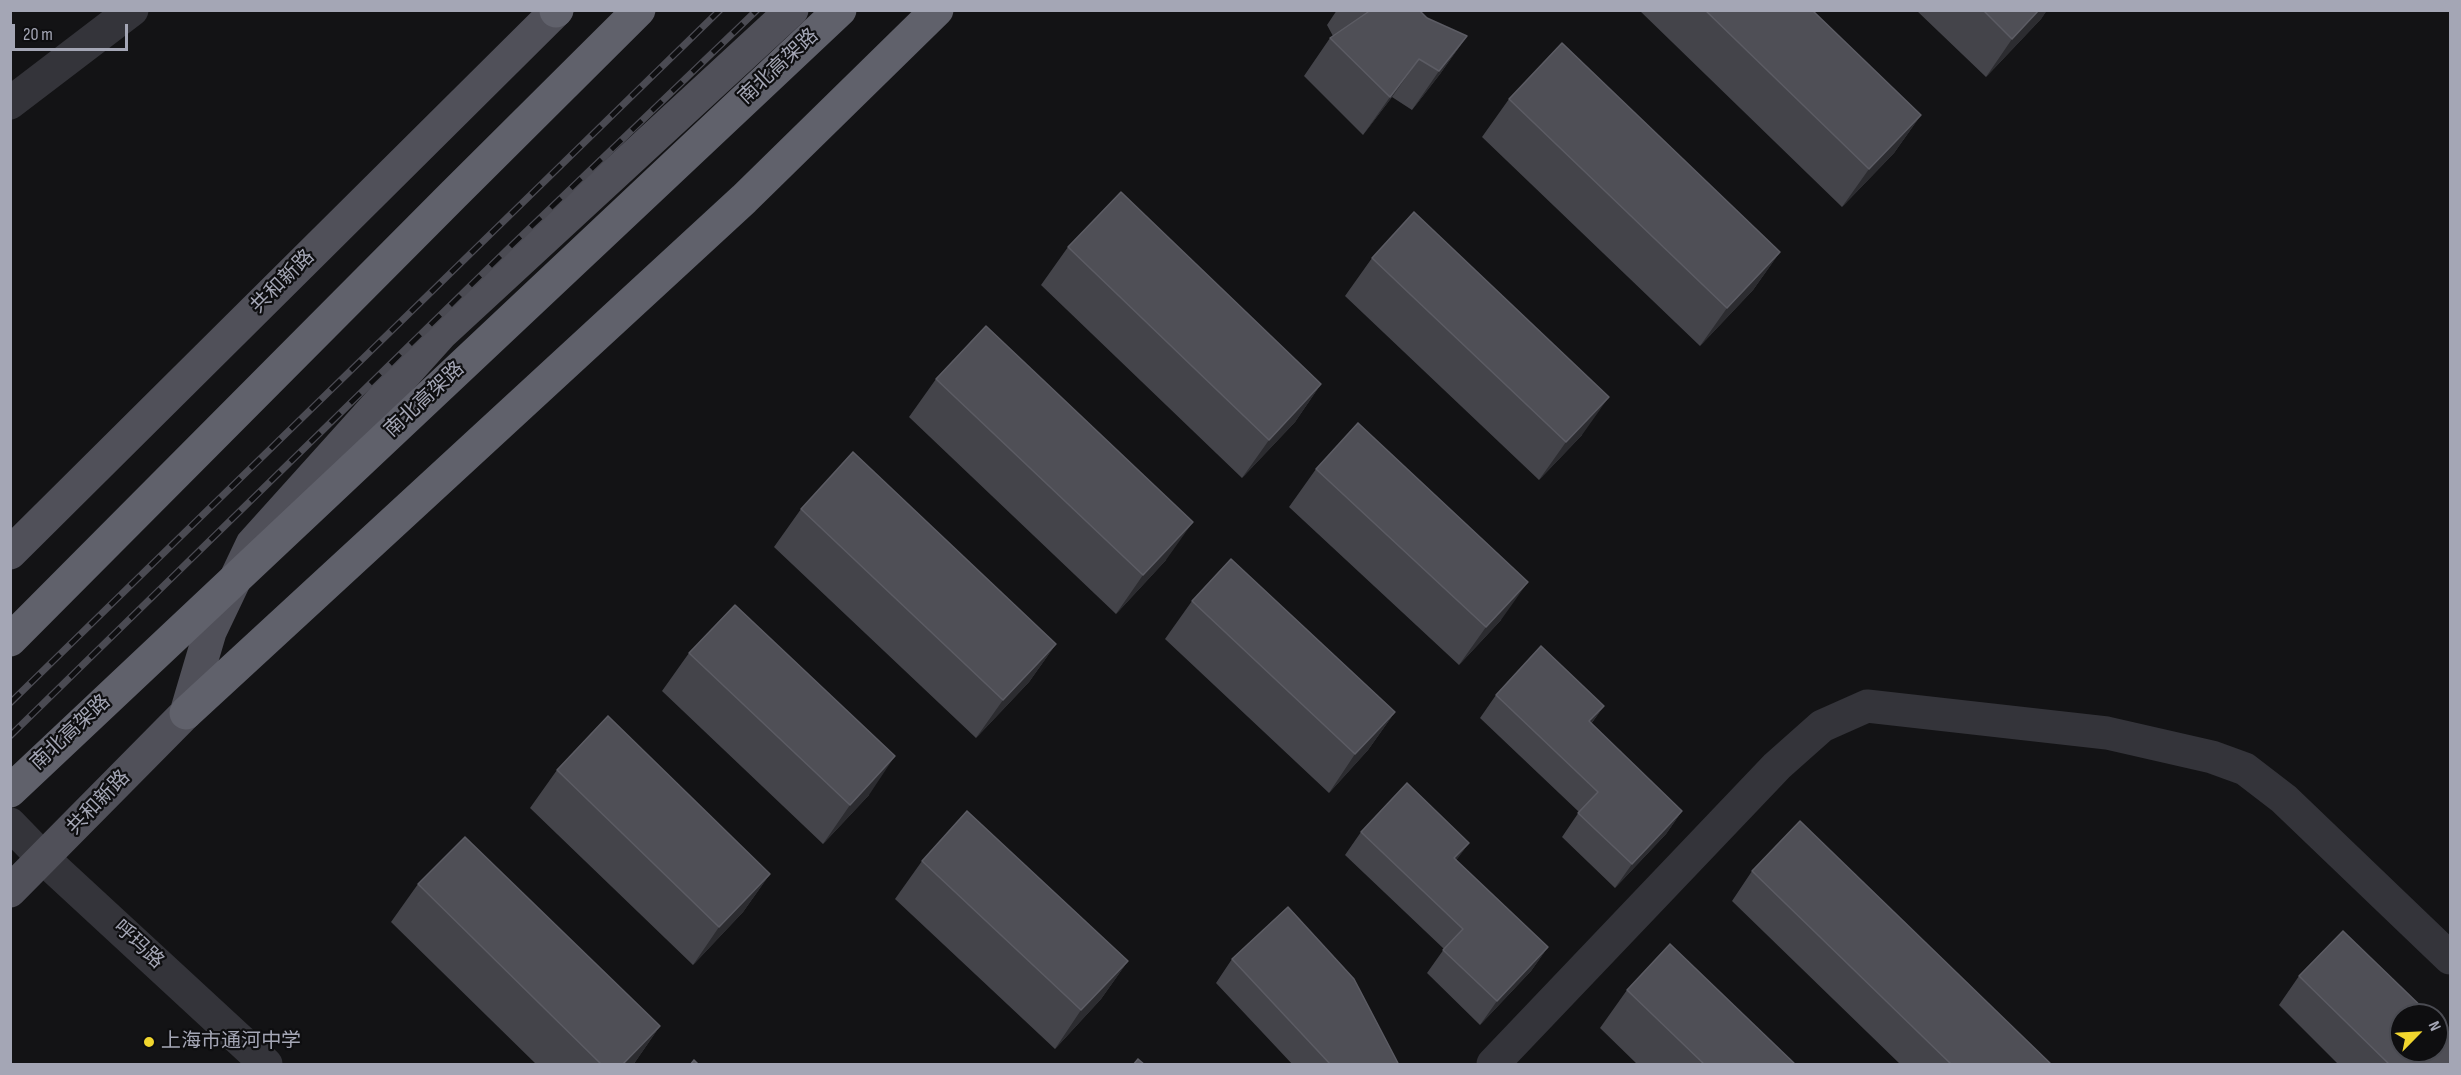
<!DOCTYPE html>
<html>
<head>
<meta charset="utf-8">
<style>
  body { margin:0 }
  #map { position:relative; width:2461px; height:1075px; overflow:hidden; background:#131315; font-family:"Sofia Sans Condensed",sans-serif }
  canvas { display:block }
  .frame { position:absolute; inset:0; border:12px solid #a4a6b5; pointer-events:none }
  .north { position:absolute; left:2389px; top:1003px; width:60px; height:60px; box-sizing:border-box; background:#0e0e10; border:2px solid #4a4b52; border-radius:50%; rotate:66deg; font-size:16px; font-weight:700; line-height:24px; text-align:center; color:#a4a6b5 }
  .north::after { content:''; display:block; margin:auto; width:21px; height:27px; background:#f1d62e; clip-path:polygon(50% 0,100% 100%,50% 72%,0 100%) }
  .scale { position:absolute; left:12px; top:24px; width:116px; height:27px; box-sizing:border-box; border:3px solid #a4a6b5; border-top:0; padding-left:8px; font-size:18px; line-height:21px; white-space:nowrap; color:#a4a6b5; -webkit-text-stroke:4px #0e0e10; paint-order:stroke }
</style>
</head>
<body>
<div id="map">
<canvas width="2461" height="1075"></canvas>
<div class="frame"></div>
<div class="north">N</div>
<div class="scale">20 m</div>
</div>
<script>
const ctx = document.querySelector('canvas').getContext('2d');
ctx.lineJoin = 'round';
function poly(rows) {
  const path = new Path2D();
  for (const r of rows) {
    path.moveTo(r[0], r[1]);
    for (let i = 2; i < r.length; i += 2) path.lineTo(r[i], r[i + 1]);
  }
  return path;
}
function stroke(path, color, width, dash) {
  ctx.strokeStyle = color;
  ctx.lineWidth = width;
  ctx.lineCap = dash ? 'butt' : 'round';
  ctx.setLineDash(dash || []);
  ctx.stroke(path);
}
function paint(path, color) {
  ctx.fillStyle = color;
  ctx.fill(path, 'evenodd');
}
function write(font, color, halo, rows, align = 'center') {
  ctx.font = font + ' "Sofia Sans Condensed","Noto Sans SC",sans-serif';
  ctx.lineWidth = 4.5;
  ctx.setLineDash([]);
  ctx.textBaseline = 'middle';
  ctx.strokeStyle = halo;
  ctx.fillStyle = color;
  for (const [text, x, y, turn = 0] of rows) {
    ctx.save();
    ctx.translate(x, y);
    ctx.rotate((+turn || 0) * Math.PI / 180);
    ctx.textAlign = isNaN(turn) ? turn : align;
    if (halo) ctx.strokeText(text, 0, 0);
    ctx.fillText(text, 0, 0);
    ctx.restore();
  }
}
stroke(poly([
  [10,103,132,10],
  [10,824,44,859,266,1064],
  [1493,1064,1777,766,1822,726,1867,706,2107,733,2212,757,2245,769,2284,799,2450,958]
]), '#34343a', 33);
stroke(poly([
  [10,553,557,10],
  [10,891,186,713,210,632,252,544,441,334,792,10]
]), '#505059', 33);
stroke(poly([
  [556,11,557,10],
  [10,640,453,195,639,10],
  [186,713,744,199,937,10]
]), '#60616b', 33);
const rail = poly([
  [10,703,720,10],
  [10,736,509,248,757,10]
]);
stroke(rail, '#4b4b53', 7);
stroke(rail, '#0e0e10', 4.5, [14]);
stroke(poly([
  [10,791,840,10]
]), '#60616b', 33);
paint(poly([
  [1337,10,1419,10,1427,18,1467,36,1440,74,1412,110,1392,97,1363,135,1304,76,1330,38,1333,36,1327,25],
  [1639,10,1812,10,1921,115,1894,153,1842,207],
  [1916,10,2047,10,2041,19,1986,77],
  [1509,99,1780,252,1753,290,1700,346,1482,137],
  [1068,247,1321,384,1295,422,1242,478,1041,285],
  [1372,258,1582,435,1539,480,1345,296],
  [936,379,1166,560,1116,614,909,417],
  [1316,469,1501,620,1459,665,1289,507],
  [801,509,1056,644,1029,682,976,738,774,547],
  [1192,601,1395,712,1368,750,1329,793,1165,639],
  [689,653,869,795,823,844,662,691],
  [1496,695,1604,706,1591,724,1682,811,1666,834,1615,888,1562,837,1579,812,1480,718],
  [557,770,770,874,743,912,693,965,530,808],
  [1361,832,1469,843,1456,860,1548,947,1531,971,1480,1025,1427,973,1444,949,1345,855],
  [922,861,1128,961,1101,999,1055,1049,895,899],
  [1752,871,2052,1065,1901,1065,1732,901],
  [418,884,660,1026,633,1065,537,1065,391,922],
  [1232,959,1399,1065,1293,1065,1216,983],
  [2299,976,2451,1065,2339,1065,2279,1005],
  [1627,990,1796,1065,1638,1065,1600,1028]
]), '#44444a');
paint(poly([
  [2039,10,2047,10,2041,19,1986,77,2012,39],
  [1467,36,1440,74,1412,110,1439,71],
  [1419,59,1392,97,1363,135,1390,97],
  [1921,115,1894,153,1842,207,1869,169],
  [1780,252,1753,290,1700,346,1727,308],
  [1321,384,1295,422,1242,478,1269,440],
  [1609,397,1582,435,1539,480,1566,442],
  [1193,522,1166,560,1116,614,1143,575],
  [1528,582,1501,620,1459,665,1486,627],
  [1056,644,1029,682,976,738,1003,700],
  [1604,706,1587,729,1589,721],
  [1395,712,1368,750,1329,793,1355,754],
  [895,756,869,795,823,844,850,805],
  [1682,811,1666,834,1615,888,1632,864],
  [1469,843,1452,866,1454,858],
  [770,874,743,912,693,965,719,927],
  [1548,947,1531,971,1480,1025,1497,1001],
  [1128,961,1101,999,1055,1049,1081,1010],
  [660,1026,633,1065,622,1065]
]), '#2c2c30');
const building = poly([
  [1367,10,1419,10,1427,18,1467,36,1439,71,1419,59,1390,97,1330,38,1368,12,1367,10],
  [1705,10,1812,10,1921,115,1869,169,1705,10],
  [1983,10,2039,10,2012,39,1983,10],
  [1562,43,1780,252,1727,308,1509,99,1562,43],
  [1121,192,1321,384,1269,440,1068,247,1121,192],
  [1414,212,1609,397,1566,442,1372,258,1414,212],
  [986,326,1193,522,1143,575,936,379,986,326],
  [1358,423,1528,582,1486,627,1316,469,1358,423],
  [853,452,1056,644,1003,700,801,509,853,452],
  [1231,559,1395,712,1355,754,1192,601,1231,559],
  [735,605,895,756,850,805,689,653,735,605],
  [1541,646,1604,706,1589,721,1682,811,1632,864,1578,813,1598,792,1496,695,1541,646],
  [608,716,770,874,719,927,557,770,608,716],
  [1407,783,1469,843,1454,858,1548,947,1497,1001,1443,950,1463,929,1361,832,1407,783],
  [967,811,1128,961,1081,1010,922,861,967,811],
  [1800,821,2052,1065,1952,1065,1752,871,1800,821],
  [465,837,660,1026,622,1065,602,1065,418,884,465,837],
  [1288,907,1354,979,1399,1065,1331,1065,1232,959,1288,907],
  [2343,931,2430,1015,2401,1015,2401,1051,2437,1051,2437,1022,2451,1035,2451,1065,2390,1065,2299,976,2343,931],
  [1670,944,1796,1065,1705,1065,1627,990,1670,944],
  [1138,1059,1145,1065,1133,1065,1138,1059],
  [694,1060,699,1065,690,1065,694,1060]
]);
paint(building, '#4f4f56');
stroke(building, '#5c5c64', 1.5);
for (const [x, y, r, color] of [
  [149,1042,6,"#f1d62e"]
]) {
  const dot = new Path2D();
  dot.arc(x, y, r, 0, 2 * Math.PI);
  ctx.fillStyle = color;
  ctx.fill(dot);
  stroke(dot, '#0e0e10', 2);
}
write('20px', '#a4a6b5', '#0e0e10', [
  ["南北高架路",779,67,-43],
  ["共和新路",283,282,-45],
  ["南北高架路",425,400,-43],
  ["南北高架路",71,733,-43],
  ["共和新路",99,803,-46],
  ["呼玛路",138,945,43]
]);
write('20px', '#a4a6b5', '#0e0e10', [
  ["上海市通河中学",161,1042]
], 'left');
</script>
</body>
</html>
